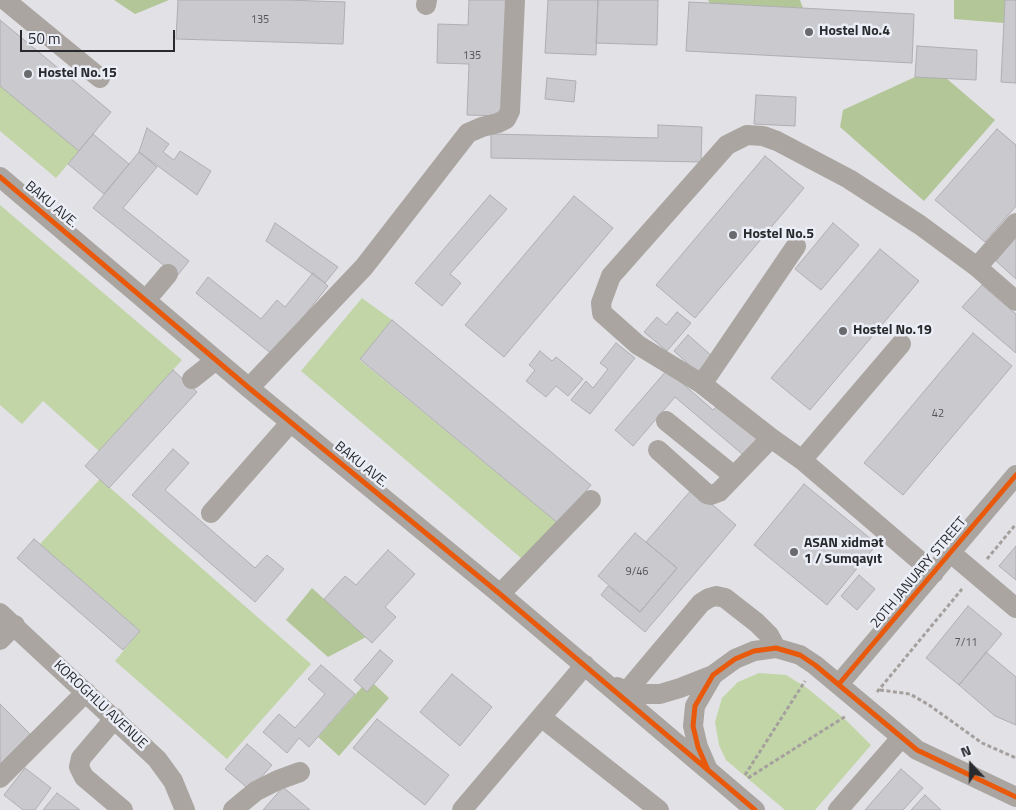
<!DOCTYPE html>
<html>
<head>
<meta charset="utf-8">
<style>
  body { margin:0 }
  #map { position:relative; width:1016px; height:810px; overflow:hidden; background:#e1e1e6; font-family:"Titillium Web",sans-serif }
  canvas { display:block }
  .north { position:absolute; left:946px; top:740px; width:50px; height:50px; -webkit-text-stroke:4px #ebeef6; paint-order:stroke; rotate:339deg; font-size:14px; font-weight:700; line-height:20px; text-align:center; color:#292a2d }
  .north::after { content:''; display:block; margin:auto; width:18px; height:22px; background:#292a2d; clip-path:polygon(50% 0,100% 100%,50% 72%,0 100%) }
  .scale { position:absolute; left:20px; top:30px; width:155px; height:22px; box-sizing:border-box; border:2px solid #292a2d; border-top:0; padding-left:6px; font-size:15px; line-height:18px; white-space:nowrap; color:#292a2d; -webkit-text-stroke:4px #ebeef6; paint-order:stroke }
</style>
</head>
<body>
<div id="map">
<canvas width="1016" height="810"></canvas>
<div class="north">N</div>
<div class="scale">50 m</div>
</div>
<script>
const ctx = document.querySelector('canvas').getContext('2d');
ctx.lineJoin = 'round';
function paint(path, color) {
  ctx.fillStyle = color;
  ctx.fill(path, 'evenodd');
}
function poly(rows) {
  const path = new Path2D();
  for (const r of rows) {
    path.moveTo(r[0], r[1]);
    for (let i = 2; i < r.length; i += 2) path.lineTo(r[i], r[i + 1]);
  }
  return path;
}
function stroke(path, color, width, dash) {
  ctx.strokeStyle = color;
  ctx.lineWidth = width;
  ctx.lineCap = dash ? 'butt' : 'round';
  ctx.setLineDash(dash || []);
  ctx.stroke(path);
}
function write(font, color, halo, rows, align = 'center') {
  ctx.font = font + ' "Titillium Web",sans-serif';
  ctx.lineWidth = 5;
  ctx.setLineDash([]);
  ctx.textBaseline = 'middle';
  ctx.strokeStyle = halo;
  ctx.fillStyle = color;
  for (const [text, x, y, turn = 0] of rows) {
    ctx.save();
    ctx.translate(x, y);
    ctx.rotate((+turn || 0) * Math.PI / 180);
    ctx.textAlign = isNaN(turn) ? turn : align;
    if (halo) ctx.strokeText(text, 0, 0);
    ctx.fillText(text, 0, 0);
    ctx.restore();
  }
}
paint(poly([
  [0,86,79,151,56,178,0,131],
  [0,205,182,360,99,451,43,401,22,424,0,405],
  [362,298,392,320,360,360,559,524,527,563,301,371],
  [100,479,311,664,227,759,115,661,140,631,40,544],
  [759,673,786,675,807,688,847,721,871,745,815,810,785,810,726,760,719,745,715,722,722,698,738,682]
]), '#c2d5a7');
paint(poly([
  [114,0,169,0,135,14],
  [708,0,800,0,803,8,710,4],
  [954,0,1005,0,1004,23,954,19],
  [915,77,946,78,995,120,924,201,840,127,843,110],
  [312,588,366,637,328,657,286,620],
  [374,684,389,698,339,756,318,737,362,687,367,691]
]), '#b3c698');
const building = poly([
  [178,0,285,0,345,2,343,44,176,39,178,0],
  [469,0,510,0,505,116,467,115,469,64,437,63,438,24,468,25,469,0],
  [548,0,598,0,596,55,545,53,548,0],
  [598,0,658,0,657,45,596,43,598,0],
  [1005,0,1016,0,1016,83,1001,82,1005,0],
  [689,2,914,14,912,63,686,51,689,2],
  [0,20,111,112,79,151,0,86,0,20],
  [917,46,977,50,976,80,915,77,917,46],
  [547,78,576,81,574,102,545,99,547,78],
  [756,95,796,97,795,126,754,124,756,95],
  [658,125,702,127,701,162,491,158,491,134,658,138,658,125],
  [147,128,169,144,163,152,174,160,180,151,211,171,197,195,139,152,147,128],
  [997,129,1016,145,1016,206,985,242,935,200,997,129],
  [93,134,129,164,104,194,68,164,93,134],
  [139,152,157,167,123,208,189,261,177,276,93,208,139,152],
  [765,156,804,188,695,318,656,285,765,156],
  [490,195,507,209,450,274,461,283,442,306,415,283,490,195],
  [574,196,613,228,504,357,465,325,574,196],
  [275,223,338,267,325,283,266,241,275,223],
  [833,223,859,245,821,290,795,269,833,223],
  [1015,238,1016,238,1016,279,996,261,1015,238],
  [880,249,919,281,810,410,771,378,880,249],
  [313,273,328,286,273,355,196,293,208,277,261,319,277,300,285,307,313,273],
  [982,285,1016,314,1016,353,962,307,982,285],
  [677,312,691,323,667,351,644,332,657,317,666,325,677,312],
  [392,320,591,485,559,524,360,359,392,320],
  [973,333,1012,366,903,495,864,463,973,333],
  [688,335,712,356,697,372,674,351,688,335],
  [616,343,635,358,590,414,571,400,586,381,593,388,608,369,600,363,616,343],
  [540,351,552,361,556,357,583,379,568,396,556,386,546,397,526,381,535,370,529,365,540,351],
  [173,370,197,392,109,488,85,466,173,370],
  [667,370,713,410,721,402,765,439,748,459,675,397,633,446,615,430,667,370],
  [173,449,189,463,165,490,255,568,267,555,284,569,255,602,132,495,173,449],
  [804,484,877,544,827,605,754,545,804,484],
  [693,488,736,525,645,632,601,595,608,586,640,612,677,568,646,542,693,488],
  [635,533,677,568,640,612,598,576,635,533],
  [34,539,140,631,123,650,17,558,34,539],
  [1016,546,1016,580,999,566,1016,546],
  [388,550,415,574,385,607,396,617,372,643,324,599,345,576,356,585,388,550],
  [859,575,875,589,857,610,841,596,859,575],
  [968,606,1002,634,959,685,926,658,968,606],
  [380,650,393,661,367,692,354,680,380,650],
  [986,652,1016,677,1016,725,995,716,959,685,986,652],
  [321,665,355,694,309,747,299,738,287,753,263,732,279,714,295,728,325,694,308,679,321,665],
  [452,674,492,707,460,746,420,712,452,674],
  [0,704,30,734,0,764,0,704],
  [377,719,449,775,425,805,353,748,377,719],
  [247,744,272,765,250,790,225,769,247,744],
  [25,768,51,788,35,810,23,810,4,795,25,768],
  [901,769,923,788,903,810,865,810,901,769],
  [283,787,310,810,263,810,283,787],
  [57,793,80,810,43,810,57,793],
  [925,795,941,810,911,810,925,795]
]);
paint(building, '#cac9cd');
stroke(building, '#afaeb2', 1);
stroke(poly([
  [987,559,1016,524],
  [880,690,910,694,929,705,982,743,1016,758],
  [877,692,962,589],
  [745,775,805,681],
  [748,778,846,716]
]), '#a5a09d', 3, [4, 2.5]);
stroke(poly([
  [5,0,100,78],
  [426,5,427,0],
  [0,177,249,388,500,594,708,770],
  [977,267,1016,223],
  [146,300,168,274],
  [192,379,216,360],
  [702,384,796,246],
  [249,388,364,267,468,133,482,127,498,123,506,119,510,111,515,0],
  [666,421,734,476],
  [658,450,707,494,711,495,719,492,771,438],
  [802,460,901,344],
  [211,513,291,422],
  [951,553,1016,608],
  [934,573,802,460,771,438,702,384,638,345,602,313,601,303,611,276,727,145,747,135,763,136,777,141,849,179,920,225,977,267,1016,301],
  [500,594,591,500],
  [0,613,157,759,173,781,185,810],
  [0,640,15,625],
  [839,684,1016,475],
  [617,687,627,691,644,694,660,694,680,688,713,675],
  [627,691,701,603,709,598,716,596,725,598,757,623,769,635,776,648],
  [541,717,659,810],
  [115,718,81,758,79,767,84,777,123,810],
  [0,778,86,692],
  [233,810,256,791,278,780,300,772],
  [462,810,585,665],
  [755,810,708,770,698,747,693,726,695,706,713,675,735,659,754,651,776,648,800,655,815,665,917,750,1016,797],
  [838,810,901,738]
]), '#aaa5a0', 20);
stroke(poly([
  [0,177,249,388,500,594,708,770],
  [839,684,1016,475],
  [755,810,708,770,698,747,693,726,695,706,713,675,735,659,754,651,776,648,800,655,815,665,917,750,1016,797]
]), '#e8590c', 5);
for (const [x, y, r, color] of [
  [809,32,5,"#696a6e"],
  [28,74,5,"#696a6e"],
  [733,235,5,"#696a6e"],
  [843,331,5,"#696a6e"],
  [794,552,5,"#696a6e"]
]) {
  const dot = new Path2D();
  dot.arc(x, y, r, 0, 2 * Math.PI);
  ctx.fillStyle = color;
  ctx.fill(dot);
  stroke(dot, '#ebeef6', 2);
}
write('11px', '#535457', null, [
  ["135",260,20],
  ["135",472,56],
  ["42",938,414],
  ["9/46",637,572],
  ["7/11",966,643]
]);
write('bold 14px', '#292a2d', '#ebeef6', [
  ["Hostel No.4",819,32],
  ["Hostel No.15",38,74],
  ["Hostel No.5",743,235],
  ["Hostel No.19",853,331],
  ["ASAN xidmət",804,544],
  ["1 / Sumqayıt",804,560]
], 'left');
write('14px', '#292a2d', '#ebeef6', [
  ["BAKU AVE.",51,205,40],
  ["BAKU AVE.",361,465,39],
  ["20TH JANUARY STREET",919,573,-50],
  ["KOROGHLU AVENUE",100,705,43]
]);
</script>
</body>
</html>
